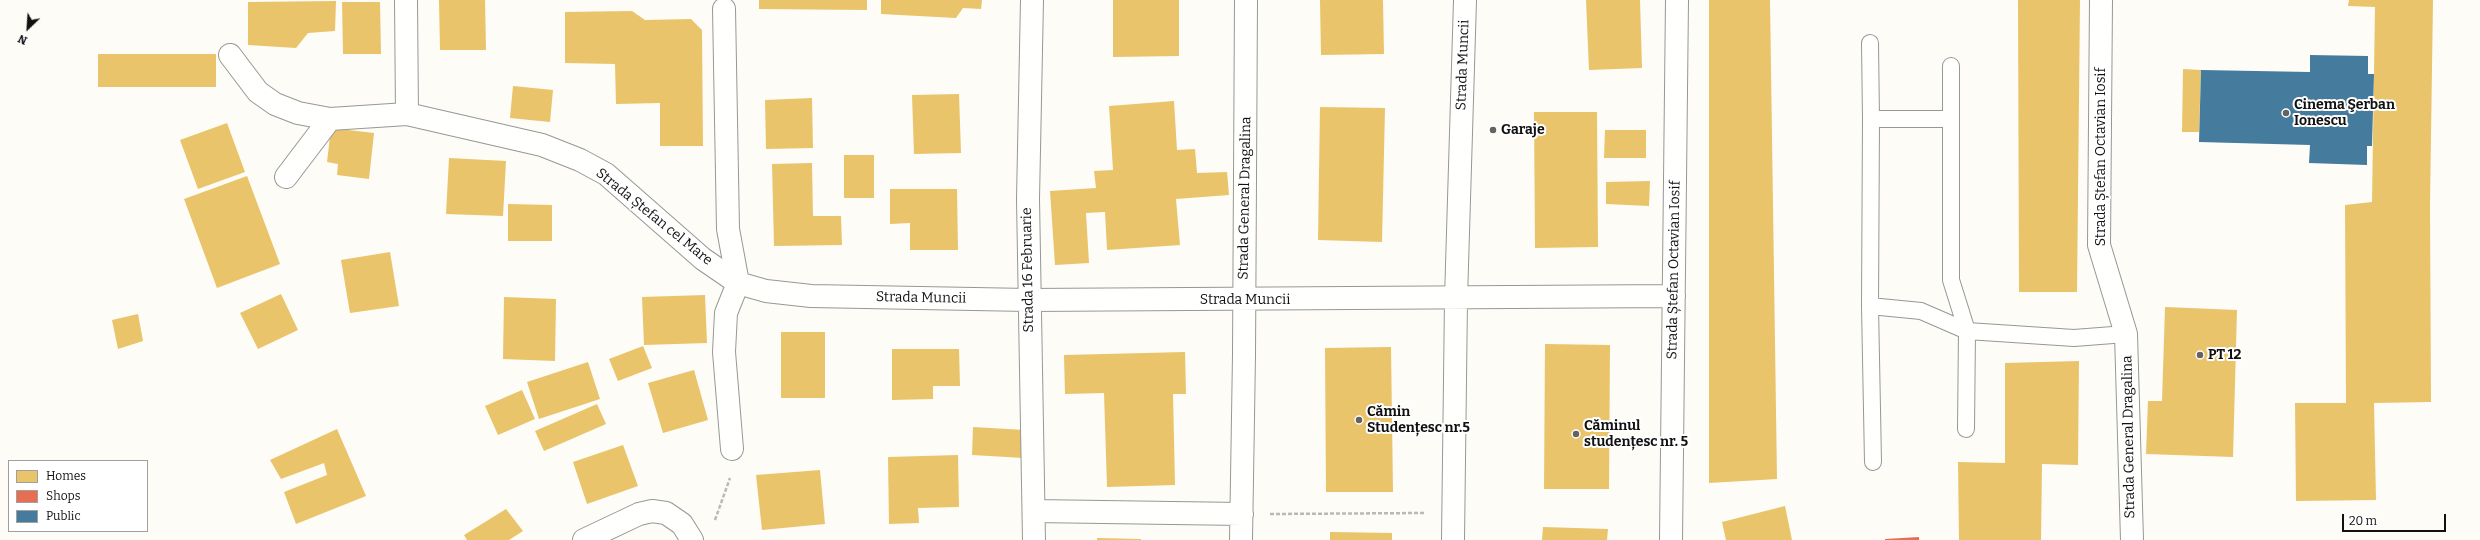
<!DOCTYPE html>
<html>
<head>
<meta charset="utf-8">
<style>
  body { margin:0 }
  #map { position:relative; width:2480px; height:540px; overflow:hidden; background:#fdfcf7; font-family:Bitter,serif }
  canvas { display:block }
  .legend { position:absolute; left:8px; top:460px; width:140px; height:72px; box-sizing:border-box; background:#fff; border:1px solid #a0a0a0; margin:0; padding:5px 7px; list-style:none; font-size:12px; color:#111 }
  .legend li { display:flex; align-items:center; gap:8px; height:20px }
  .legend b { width:20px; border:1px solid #a0a0a0 }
  .north { position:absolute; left:8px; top:8px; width:40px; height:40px; -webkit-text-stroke:3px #fff; paint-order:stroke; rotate:205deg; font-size:11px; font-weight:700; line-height:16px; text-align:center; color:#111 }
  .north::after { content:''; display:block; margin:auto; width:14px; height:18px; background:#111; clip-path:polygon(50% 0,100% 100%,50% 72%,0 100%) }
  .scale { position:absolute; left:2342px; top:514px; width:104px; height:18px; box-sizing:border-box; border:2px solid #111; border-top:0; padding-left:5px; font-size:12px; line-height:14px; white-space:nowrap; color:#111; -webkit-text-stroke:3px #fff; paint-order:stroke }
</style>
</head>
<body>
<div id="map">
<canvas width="2480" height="540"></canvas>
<ul class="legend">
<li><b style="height:11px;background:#e9c46a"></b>Homes</li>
<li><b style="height:11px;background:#e76f51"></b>Shops</li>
<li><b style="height:11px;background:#457b9d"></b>Public</li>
</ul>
<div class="north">N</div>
<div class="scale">20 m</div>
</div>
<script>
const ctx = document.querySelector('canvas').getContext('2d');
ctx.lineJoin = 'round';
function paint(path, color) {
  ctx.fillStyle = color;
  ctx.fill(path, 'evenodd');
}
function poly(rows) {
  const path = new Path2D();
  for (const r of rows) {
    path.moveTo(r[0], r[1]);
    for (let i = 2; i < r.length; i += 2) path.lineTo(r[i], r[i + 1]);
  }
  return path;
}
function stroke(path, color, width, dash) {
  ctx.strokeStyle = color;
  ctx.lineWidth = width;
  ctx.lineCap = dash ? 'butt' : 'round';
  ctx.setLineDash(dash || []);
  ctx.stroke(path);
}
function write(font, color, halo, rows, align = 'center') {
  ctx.font = font + ' Bitter,serif';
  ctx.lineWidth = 4;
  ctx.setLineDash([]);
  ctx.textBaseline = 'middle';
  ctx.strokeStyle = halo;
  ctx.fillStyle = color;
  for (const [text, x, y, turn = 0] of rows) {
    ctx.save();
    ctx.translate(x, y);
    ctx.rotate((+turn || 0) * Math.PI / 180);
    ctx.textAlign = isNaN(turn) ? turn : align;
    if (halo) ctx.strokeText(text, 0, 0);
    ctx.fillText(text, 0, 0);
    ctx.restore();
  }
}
paint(poly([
  [439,0,485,0,486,50,440,50],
  [759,0,867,0,867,10,759,9],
  [881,0,982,0,981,9,963,8,956,18,881,14],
  [1113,0,1179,0,1179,56,1113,57],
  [1320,0,1383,0,1384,54,1321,55],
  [1586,0,1640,0,1642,68,1589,70],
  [1709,0,1770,0,1777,479,1709,483],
  [2018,0,2080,0,2077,292,2019,292],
  [2349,0,2433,0,2430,204,2431,402,2374,403,2376,500,2296,501,2295,403,2346,403,2345,205,2372,202,2375,7,2348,6],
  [336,1,335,31,308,33,296,48,248,45,248,2],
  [342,2,380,2,381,54,343,54],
  [632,11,645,20,691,19,702,30,703,146,660,146,660,103,616,104,615,64,565,63,565,12],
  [98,54,216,54,216,87,98,87],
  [2183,69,2201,70,2199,132,2182,132],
  [513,86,553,90,550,122,510,118],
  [959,94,961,153,914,154,912,95],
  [812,98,813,148,766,149,765,100],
  [1174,101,1177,150,1195,149,1197,173,1227,172,1229,195,1176,199,1180,245,1107,250,1105,212,1086,213,1089,263,1055,265,1050,191,1096,188,1094,171,1113,170,1109,106],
  [1320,107,1385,108,1382,242,1318,240],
  [1534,112,1597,112,1598,247,1535,248],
  [227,123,245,172,198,189,180,140],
  [331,128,374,133,369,179,337,175,338,164,327,162],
  [1605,130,1646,130,1646,158,1604,158],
  [844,155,874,155,874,198,844,198],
  [449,158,506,161,503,216,446,214],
  [812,163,813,216,841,216,842,245,774,246,772,164],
  [247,176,280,264,217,288,184,199],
  [1650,181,1649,206,1606,204,1606,182],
  [890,189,957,189,958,250,910,250,910,223,890,224],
  [508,204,552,205,552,241,508,241],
  [390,252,399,306,350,313,341,260],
  [281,294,298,330,258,349,240,313],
  [705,295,707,343,644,345,642,297],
  [504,297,556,299,555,361,503,359],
  [2165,307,2237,310,2233,457,2146,454,2148,401,2162,401],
  [138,314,143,341,118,349,112,320],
  [781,332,825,332,825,398,781,398],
  [1545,344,1610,345,1609,489,1544,489],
  [643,346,652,368,618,381,609,359],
  [1391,347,1393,492,1326,492,1325,348],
  [892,349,959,349,960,386,933,386,933,399,892,400],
  [1185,352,1186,394,1173,394,1175,485,1107,487,1104,393,1065,394,1064,355],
  [2079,361,2078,465,2042,464,2041,540,1959,540,1958,462,2005,463,2005,363],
  [588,362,600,399,539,419,527,382],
  [694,370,708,420,663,433,648,383],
  [522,390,535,419,498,435,485,406],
  [597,404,606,424,544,451,535,431],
  [973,427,1025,430,1024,458,972,455],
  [337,429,366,496,296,524,284,492,327,475,324,463,281,479,270,460],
  [623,445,638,486,587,504,573,462],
  [958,455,959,507,918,508,919,523,889,524,888,457],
  [820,470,825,524,762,530,756,475],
  [1785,506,1792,540,1726,540,1722,522],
  [506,509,523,531,509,540,467,540,464,535],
  [1543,527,1608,529,1607,540,1542,540],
  [1330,532,1392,533,1392,540,1330,540],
  [1097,538,1141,539,1141,540,1097,540]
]), '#e9c46a');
paint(poly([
  [1919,537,1919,540,1885,540,1885,539]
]), '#e76f51');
paint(poly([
  [2310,55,2368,56,2368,74,2374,74,2372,146,2367,146,2367,165,2309,163,2310,145,2199,142,2201,70,2310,72]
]), '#457b9d');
const lane = poly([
  [1870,43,1871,119,1951,119],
  [1951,66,1951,280,1967,331],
  [1870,306,1871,119],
  [1966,429,1967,331,2074,338,2126,334],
  [1873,462,1870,306,1921,311,1967,331]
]);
const street = poly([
  [406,0,407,114],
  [1032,0,1028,199,1034,540],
  [2101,0,2099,245,2126,334,2132,540],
  [724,9,728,229,738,283,726,313,724,352,732,449],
  [230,55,258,92,275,104,298,113,330,119,407,114,542,145,580,160,606,174,703,259,738,283,766,291,811,296,1028,300,1674,296],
  [286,177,330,119],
  [1034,511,1242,514],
  [584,540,639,514,652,511,666,513,682,524,692,540],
  [1241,540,1244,355,1246,0],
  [1453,540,1456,299,1465,0],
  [1671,540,1677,0]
]);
stroke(lane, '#979795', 18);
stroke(street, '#979795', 24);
stroke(poly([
  [1270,514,1425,513],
  [715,520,730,478]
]), '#b9b9b8', 2.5, [4, 2]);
stroke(lane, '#fffffe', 16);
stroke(street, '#fffffe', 22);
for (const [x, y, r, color] of [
  [2286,113,4,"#646362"],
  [1493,130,4,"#646362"],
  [2200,355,4,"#646362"],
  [1359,420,4,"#646362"],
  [1576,434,4,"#646362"]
]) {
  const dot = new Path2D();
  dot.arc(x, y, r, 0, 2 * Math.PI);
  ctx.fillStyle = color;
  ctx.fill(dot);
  stroke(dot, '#fff', 1.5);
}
write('14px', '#111', '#fff', [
  ["Strada Muncii",1463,65,-88],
  ["Strada Ștefan Octavian Iosif",2101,157,-90],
  ["Strada General Dragalina",1245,198,-89],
  ["Strada Ștefan cel Mare",654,217,39],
  ["Strada 16 Februarie",1028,270,-91],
  ["Strada Ștefan Octavian Iosif",1674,270,-89],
  ["Strada Muncii",921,298,1],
  ["Strada Muncii",1245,300],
  ["Strada General Dragalina",2129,437,-91]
]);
write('bold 14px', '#111', '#fff', [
  ["Cinema Şerban",2294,105],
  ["Ionescu",2294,121],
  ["Garaje",1501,130],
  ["PT 12",2208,355],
  ["Cămin",1367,412],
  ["Studențesc nr.5",1367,428],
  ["Căminul",1584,426],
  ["studențesc nr. 5",1584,442]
], 'left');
</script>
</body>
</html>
